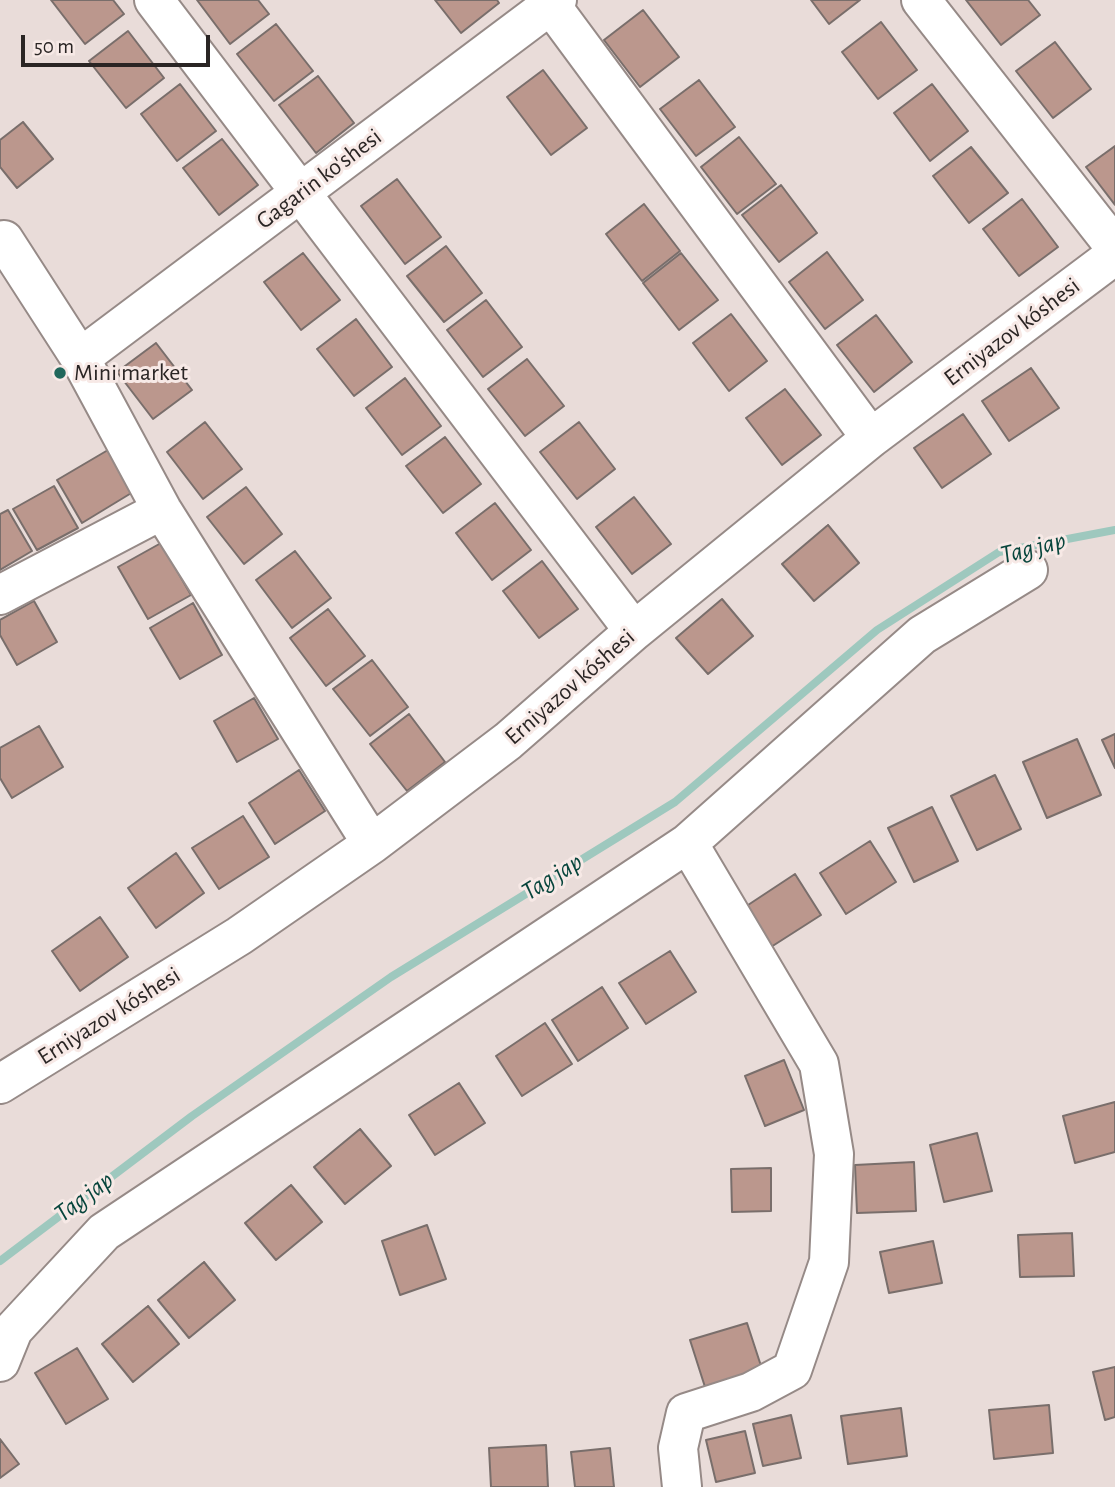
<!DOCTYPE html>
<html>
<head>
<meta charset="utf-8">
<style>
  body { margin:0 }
  #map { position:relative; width:1115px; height:1487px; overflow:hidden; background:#e9dcd9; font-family:"Alegreya Sans",sans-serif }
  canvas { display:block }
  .scale { position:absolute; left:21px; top:35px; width:189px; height:32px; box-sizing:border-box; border:4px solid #2a2524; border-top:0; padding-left:9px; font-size:21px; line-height:24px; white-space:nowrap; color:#2a2524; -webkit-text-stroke:5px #f7e9e6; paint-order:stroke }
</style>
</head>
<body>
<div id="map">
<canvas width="1115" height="1487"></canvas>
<div class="scale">50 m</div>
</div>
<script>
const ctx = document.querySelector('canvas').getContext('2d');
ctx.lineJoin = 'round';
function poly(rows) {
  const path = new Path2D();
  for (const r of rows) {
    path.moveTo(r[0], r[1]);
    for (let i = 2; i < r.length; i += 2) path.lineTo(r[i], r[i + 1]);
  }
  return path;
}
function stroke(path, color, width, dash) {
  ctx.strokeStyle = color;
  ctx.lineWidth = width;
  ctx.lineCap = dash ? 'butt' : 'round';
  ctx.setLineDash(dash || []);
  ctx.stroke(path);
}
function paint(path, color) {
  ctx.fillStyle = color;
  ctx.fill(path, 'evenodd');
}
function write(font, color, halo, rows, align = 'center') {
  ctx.font = font + ' "Alegreya Sans",sans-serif';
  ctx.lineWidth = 6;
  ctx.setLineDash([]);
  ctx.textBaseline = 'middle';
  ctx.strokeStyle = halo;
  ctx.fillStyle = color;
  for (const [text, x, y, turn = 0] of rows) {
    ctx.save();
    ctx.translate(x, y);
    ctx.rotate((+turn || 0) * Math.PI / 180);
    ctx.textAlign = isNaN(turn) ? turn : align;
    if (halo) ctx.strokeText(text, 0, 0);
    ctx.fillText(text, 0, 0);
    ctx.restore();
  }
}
stroke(poly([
  [0,1261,192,1116,391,977,675,802,877,630,999,552,1115,530]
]), '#9ec8be', 8);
const building = poly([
  [51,0,113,0,124,14,85,44,51,0],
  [197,0,258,0,269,14,230,44,197,0],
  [435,0,497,0,499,3,461,33,435,0],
  [811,0,860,0,829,24,811,0],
  [966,0,1028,0,1040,15,1001,45,966,0],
  [643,10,679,57,640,87,604,40,643,10],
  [881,22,917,70,878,99,842,52,881,22],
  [276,24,313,71,274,101,237,54,276,24],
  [128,31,164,78,126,108,89,61,128,31],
  [1055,42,1091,89,1053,118,1016,71,1055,42],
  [543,70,587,128,551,155,507,97,543,70],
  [318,76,354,123,316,153,279,105,318,76],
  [699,80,735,127,696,156,660,109,699,80],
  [180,84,216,131,177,161,141,114,180,84],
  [932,84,968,131,930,161,894,113,932,84],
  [23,122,53,159,17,188,0,167,0,140,23,122],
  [739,137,776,184,737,214,701,167,739,137],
  [222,139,258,185,219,215,183,168,222,139],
  [1115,146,1115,205,1086,167,1115,146],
  [971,147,1008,193,969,223,933,176,971,147],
  [397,179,441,237,405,264,361,206,397,179],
  [781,185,817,233,779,262,742,215,781,185],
  [1022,199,1058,247,1019,276,983,229,1022,199],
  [644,204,680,251,642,281,606,234,644,204],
  [446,246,482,293,444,322,407,276,446,246],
  [827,252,863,300,825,329,789,282,827,252],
  [303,253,340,300,301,330,264,282,303,253],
  [681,253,718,300,679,330,643,283,681,253],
  [486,300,522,347,483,377,447,330,486,300],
  [731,314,767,361,729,391,693,343,731,314],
  [876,315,912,362,874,392,837,345,876,315],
  [356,319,392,367,354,396,317,349,356,319],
  [156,343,192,390,153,419,117,372,156,343],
  [527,359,564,406,525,436,488,389,527,359],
  [1031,368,1059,408,1009,441,982,401,1031,368],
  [405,378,441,426,402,455,366,408,405,378],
  [785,389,821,435,782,465,746,418,785,389],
  [963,414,991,454,942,488,914,448,963,414],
  [205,422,242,469,203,499,167,452,205,422],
  [579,422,615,469,577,499,540,452,579,422],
  [445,437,481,484,443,513,406,466,445,437],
  [108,450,133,492,82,523,57,480,108,450],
  [54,486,78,528,37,550,13,509,54,486],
  [246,487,282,534,244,564,207,517,246,487],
  [634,497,671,544,632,574,596,527,634,497],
  [495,503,531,550,492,580,456,533,495,503],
  [8,510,32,551,0,570,0,514,8,510],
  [828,525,859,563,814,601,782,564,828,525],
  [161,543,191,595,148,619,118,567,161,543],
  [295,551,331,598,292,628,256,580,295,551],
  [542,561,578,609,539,638,503,591,542,561],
  [722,599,753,636,708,674,676,638,722,599],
  [34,601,57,642,17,665,0,635,0,620,34,601],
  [193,603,222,655,180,679,150,628,193,603],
  [328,609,365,656,326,686,290,638,328,609],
  [372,660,408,707,370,736,333,689,372,660],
  [254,698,278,739,237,762,214,721,254,698],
  [409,714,445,762,407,791,370,744,409,714],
  [39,726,63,767,12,798,0,778,0,748,39,726],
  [1115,734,1115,768,1102,740,1115,734],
  [1077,739,1101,795,1047,818,1023,762,1077,739],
  [299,770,325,811,275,844,249,803,299,770],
  [995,775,1021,829,977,850,951,796,995,775],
  [932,807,958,861,914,882,888,828,932,807],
  [243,816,269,857,219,889,192,848,243,816],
  [870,841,896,882,846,914,820,873,870,841],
  [176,853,204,893,156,928,128,888,176,853],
  [795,874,821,915,771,947,745,907,795,874],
  [100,917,128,957,80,991,52,951,100,917],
  [670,951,696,992,646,1024,619,983,670,951],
  [602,987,628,1028,578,1061,552,1020,602,987],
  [545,1023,572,1064,522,1096,496,1056,545,1023],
  [784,1060,804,1110,765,1126,745,1076,784,1060],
  [459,1083,485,1123,435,1155,409,1115,459,1083],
  [1115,1102,1115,1152,1075,1163,1063,1116,1115,1102],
  [360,1129,391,1166,345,1204,314,1167,360,1129],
  [977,1133,992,1191,944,1202,930,1145,977,1133],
  [914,1162,916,1211,857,1213,855,1165,914,1162],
  [771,1168,771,1211,732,1212,731,1169,771,1168],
  [291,1185,322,1222,276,1260,245,1223,291,1185],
  [427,1225,446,1279,400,1295,382,1241,427,1225],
  [1072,1233,1074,1276,1020,1277,1018,1235,1072,1233],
  [933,1241,942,1283,889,1293,880,1252,933,1241],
  [204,1262,235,1300,189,1338,158,1300,204,1262],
  [148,1306,179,1344,133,1382,102,1344,148,1306],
  [747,1323,762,1369,705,1387,690,1340,747,1323],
  [77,1348,108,1399,66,1424,35,1373,77,1348],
  [1115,1367,1115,1417,1105,1420,1093,1372,1115,1367],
  [1049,1405,1053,1453,994,1459,989,1410,1049,1405],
  [901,1408,907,1456,848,1464,841,1416,901,1408],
  [791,1415,801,1458,763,1466,753,1424,791,1415],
  [745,1431,755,1473,716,1482,706,1440,745,1431],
  [0,1439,19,1464,0,1478,0,1439],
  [546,1445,548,1487,491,1487,489,1448,546,1445],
  [610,1448,614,1487,575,1487,571,1452,610,1448]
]);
paint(building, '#bb978d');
stroke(building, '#796e6b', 2);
const minor = poly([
  [154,0,634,631],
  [547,0,871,438],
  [921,0,1115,247],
  [0,242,4,240,80,358,162,510,372,844],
  [80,358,557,0],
  [0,595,162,510],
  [0,1084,239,936,372,844,508,741,634,631,871,438,1115,255],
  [0,1362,13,1330,104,1232,688,843,922,635,1028,570],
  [682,1487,678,1448,686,1413,751,1392,792,1370,829,1262,834,1154,819,1064,688,843]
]);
stroke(minor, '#968a87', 42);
stroke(minor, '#fff', 38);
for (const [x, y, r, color] of [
  [60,373,7,"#21685c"]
]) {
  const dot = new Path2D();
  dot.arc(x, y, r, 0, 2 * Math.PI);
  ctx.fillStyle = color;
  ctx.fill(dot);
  stroke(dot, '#f7e9e6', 2.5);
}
write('24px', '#2a2524', '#f7e9e6', [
  ["Gagarin ko'shesi",319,179,-37],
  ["Erniyazov kóshesi",1012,332,-37],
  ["Erniyazov kóshesi",570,687,-41],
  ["Erniyazov kóshesi",109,1016,-32]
]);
write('24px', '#2a2524', '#f7e9e6', [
  ["Mini market",74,373]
], 'left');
write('italic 26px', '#07453c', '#f7e9e6', [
  ["Tag jap",1033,548,-14],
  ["Tag jap",552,877,-32],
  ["Tag jap",84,1197,-37]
]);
</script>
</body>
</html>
